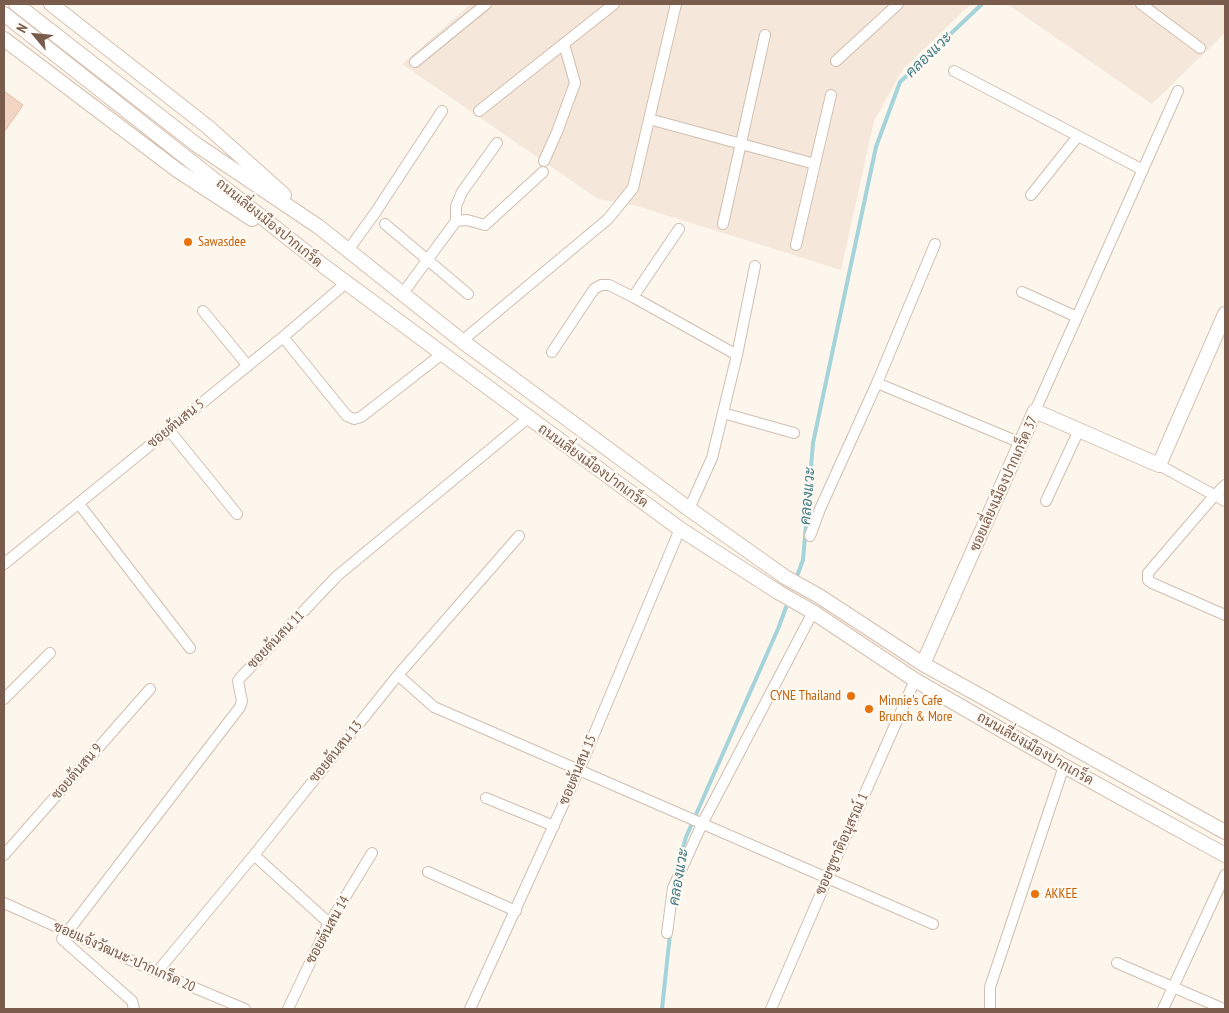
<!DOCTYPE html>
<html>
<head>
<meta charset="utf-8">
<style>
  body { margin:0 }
  #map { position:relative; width:1229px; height:1013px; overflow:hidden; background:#fdf6ec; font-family:"PT Sans Narrow",sans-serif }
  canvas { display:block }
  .frame { position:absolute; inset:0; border:5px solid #7a5c4d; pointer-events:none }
  .north { position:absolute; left:10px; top:10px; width:50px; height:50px; -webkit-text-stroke:4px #fffaf3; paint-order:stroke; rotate:298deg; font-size:14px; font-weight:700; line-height:20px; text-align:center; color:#7a5c4d }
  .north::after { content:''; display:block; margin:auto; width:18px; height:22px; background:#7a5c4d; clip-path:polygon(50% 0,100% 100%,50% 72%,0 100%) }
</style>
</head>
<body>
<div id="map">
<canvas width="1229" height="1013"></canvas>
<div class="frame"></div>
<div class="north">N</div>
</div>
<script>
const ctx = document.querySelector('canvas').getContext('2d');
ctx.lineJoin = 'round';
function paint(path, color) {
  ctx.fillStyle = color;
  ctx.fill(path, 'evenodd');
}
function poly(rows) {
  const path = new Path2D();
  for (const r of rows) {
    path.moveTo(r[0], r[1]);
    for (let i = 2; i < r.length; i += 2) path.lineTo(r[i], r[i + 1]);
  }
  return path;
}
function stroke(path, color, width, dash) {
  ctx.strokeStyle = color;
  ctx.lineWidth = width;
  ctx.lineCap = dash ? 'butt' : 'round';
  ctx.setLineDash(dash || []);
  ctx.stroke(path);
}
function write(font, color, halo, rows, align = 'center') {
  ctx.font = font + ' "PT Sans Narrow",Sarabun,sans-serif';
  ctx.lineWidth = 4.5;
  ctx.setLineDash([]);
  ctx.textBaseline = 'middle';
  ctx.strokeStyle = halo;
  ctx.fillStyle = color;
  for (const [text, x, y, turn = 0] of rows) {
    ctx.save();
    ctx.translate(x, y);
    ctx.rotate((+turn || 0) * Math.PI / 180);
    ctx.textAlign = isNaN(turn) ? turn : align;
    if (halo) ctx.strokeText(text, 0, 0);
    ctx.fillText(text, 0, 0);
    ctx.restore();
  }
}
paint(poly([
  [471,4,971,4,903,69,874,121,841,270,637,206,598,199,402,64],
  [1007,4,1225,4,1225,33,1152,104]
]), '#f5e8da');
stroke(poly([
  [796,579,803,560,813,443,876,147,900,82,982,4],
  [678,865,686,837,778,629,788,602],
  [662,1009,670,934]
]), '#a5d3da', 4);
const building = poly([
  [4,91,23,105,4,132,4,91]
]);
paint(building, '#f3d5c3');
stroke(building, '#e6bba3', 1);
const street = poly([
  [1141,4,1200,48],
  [836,61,898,4],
  [415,62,486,4],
  [954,71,1143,170],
  [479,111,614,4],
  [649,119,815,164],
  [544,161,557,132,575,83,564,44],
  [1031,195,1078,136],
  [456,221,467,220,485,225,543,172],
  [385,224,468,294],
  [723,224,765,35],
  [796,245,831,95],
  [349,249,375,213,442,111],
  [1022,292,1077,317],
  [403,293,456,221,456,206,462,192,497,143],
  [633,297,679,229],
  [203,311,248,366],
  [283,337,347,416,354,419,361,417,442,354],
  [462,341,608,219,633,188,676,4],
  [552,352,594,289,601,285,609,285,633,297,737,355,712,458,689,509],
  [737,355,755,266],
  [877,383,1021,443],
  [1035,411,1178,91],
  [723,413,794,433],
  [169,430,237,514],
  [1159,465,1225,501],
  [1225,485,1214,496,1148,573,1148,580,1152,583,1225,615],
  [1046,501,1079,430],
  [79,504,190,648],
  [810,536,820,509,877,383,935,244],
  [4,564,283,337,346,283],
  [398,675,434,707,441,710,933,924],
  [4,699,50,653],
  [486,798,554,826],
  [4,855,150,689],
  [254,855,329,923],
  [428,872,516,911],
  [4,903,157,972,245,1009],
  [667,933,673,888,702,824,813,612],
  [1117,963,1224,1009],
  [157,972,254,855,398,675,519,536],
  [134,1009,132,1001,62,939,240,707,242,701,238,681,240,678,337,576,528,418],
  [288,1009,327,927,372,853],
  [470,1009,579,770,680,529],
  [771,1009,827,879,915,680],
  [990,1009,990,987,1064,766],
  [1163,1009,1225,875]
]);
const secondary = poly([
  [16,4,197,145,319,227,462,341,689,509,785,577,819,596,923,664,1225,832],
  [51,4,208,127,284,195],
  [4,14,325,267,680,529,778,592,813,612,915,680,1064,766,1225,855],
  [4,39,177,170,252,219],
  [923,664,1035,411,1159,465,1225,314]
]);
stroke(street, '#d1beb0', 12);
stroke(secondary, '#d6c0b0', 16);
stroke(street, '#fff', 10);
stroke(secondary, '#fff', 14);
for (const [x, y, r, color] of [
  [188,242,5,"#e8710a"],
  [851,696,5,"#e8710a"],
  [869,709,5,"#e8710a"],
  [1035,894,5,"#e8710a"]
]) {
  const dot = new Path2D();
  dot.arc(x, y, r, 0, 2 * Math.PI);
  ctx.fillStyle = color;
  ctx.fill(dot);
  stroke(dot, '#fffaf3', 2);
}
write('14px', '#7a5c4d', '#fffaf3', [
  ["ถนนเลี่ยงเมืองปากเกร็ด",269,223,39],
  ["ซอยต้นสน 5",176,424,-39],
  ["ถนนเลี่ยงเมืองปากเกร็ด",593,466,36],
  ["ซอยเลี่ยงเมืองปากเกร็ด 37",1004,484,-66],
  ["ซอยต้นสน 11",276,640,-46],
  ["ถนนเลี่ยงเมืองปากเกร็ด",1035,749,30],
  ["ซอยต้นสน 13",336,752,-51],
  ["ซอยต้นสน 15",578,770,-67],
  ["ซอยต้นสน 9",77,772,-49],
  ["ซอยชูชาติอนุสรณ์ 1",842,844,-66],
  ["ซอยต้นสน 14",328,930,-61],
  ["ซอยแจ้งวัฒนะ-ปากเกร็ด 20",124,957,24]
]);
write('14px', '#c56008', '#fffaf3', [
  ["Sawasdee",198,242],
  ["CYNE Thailand",841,696,"right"],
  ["Minnie's Cafe",879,701],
  ["Brunch & More",879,717],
  ["AKKEE",1045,894]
], 'left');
write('italic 15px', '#437c86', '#fffaf3', [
  ["คลองแวะ",929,55,-44],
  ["คลองแวะ",808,496,-85],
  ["คลองแวะ",679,877,-80]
]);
</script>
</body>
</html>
